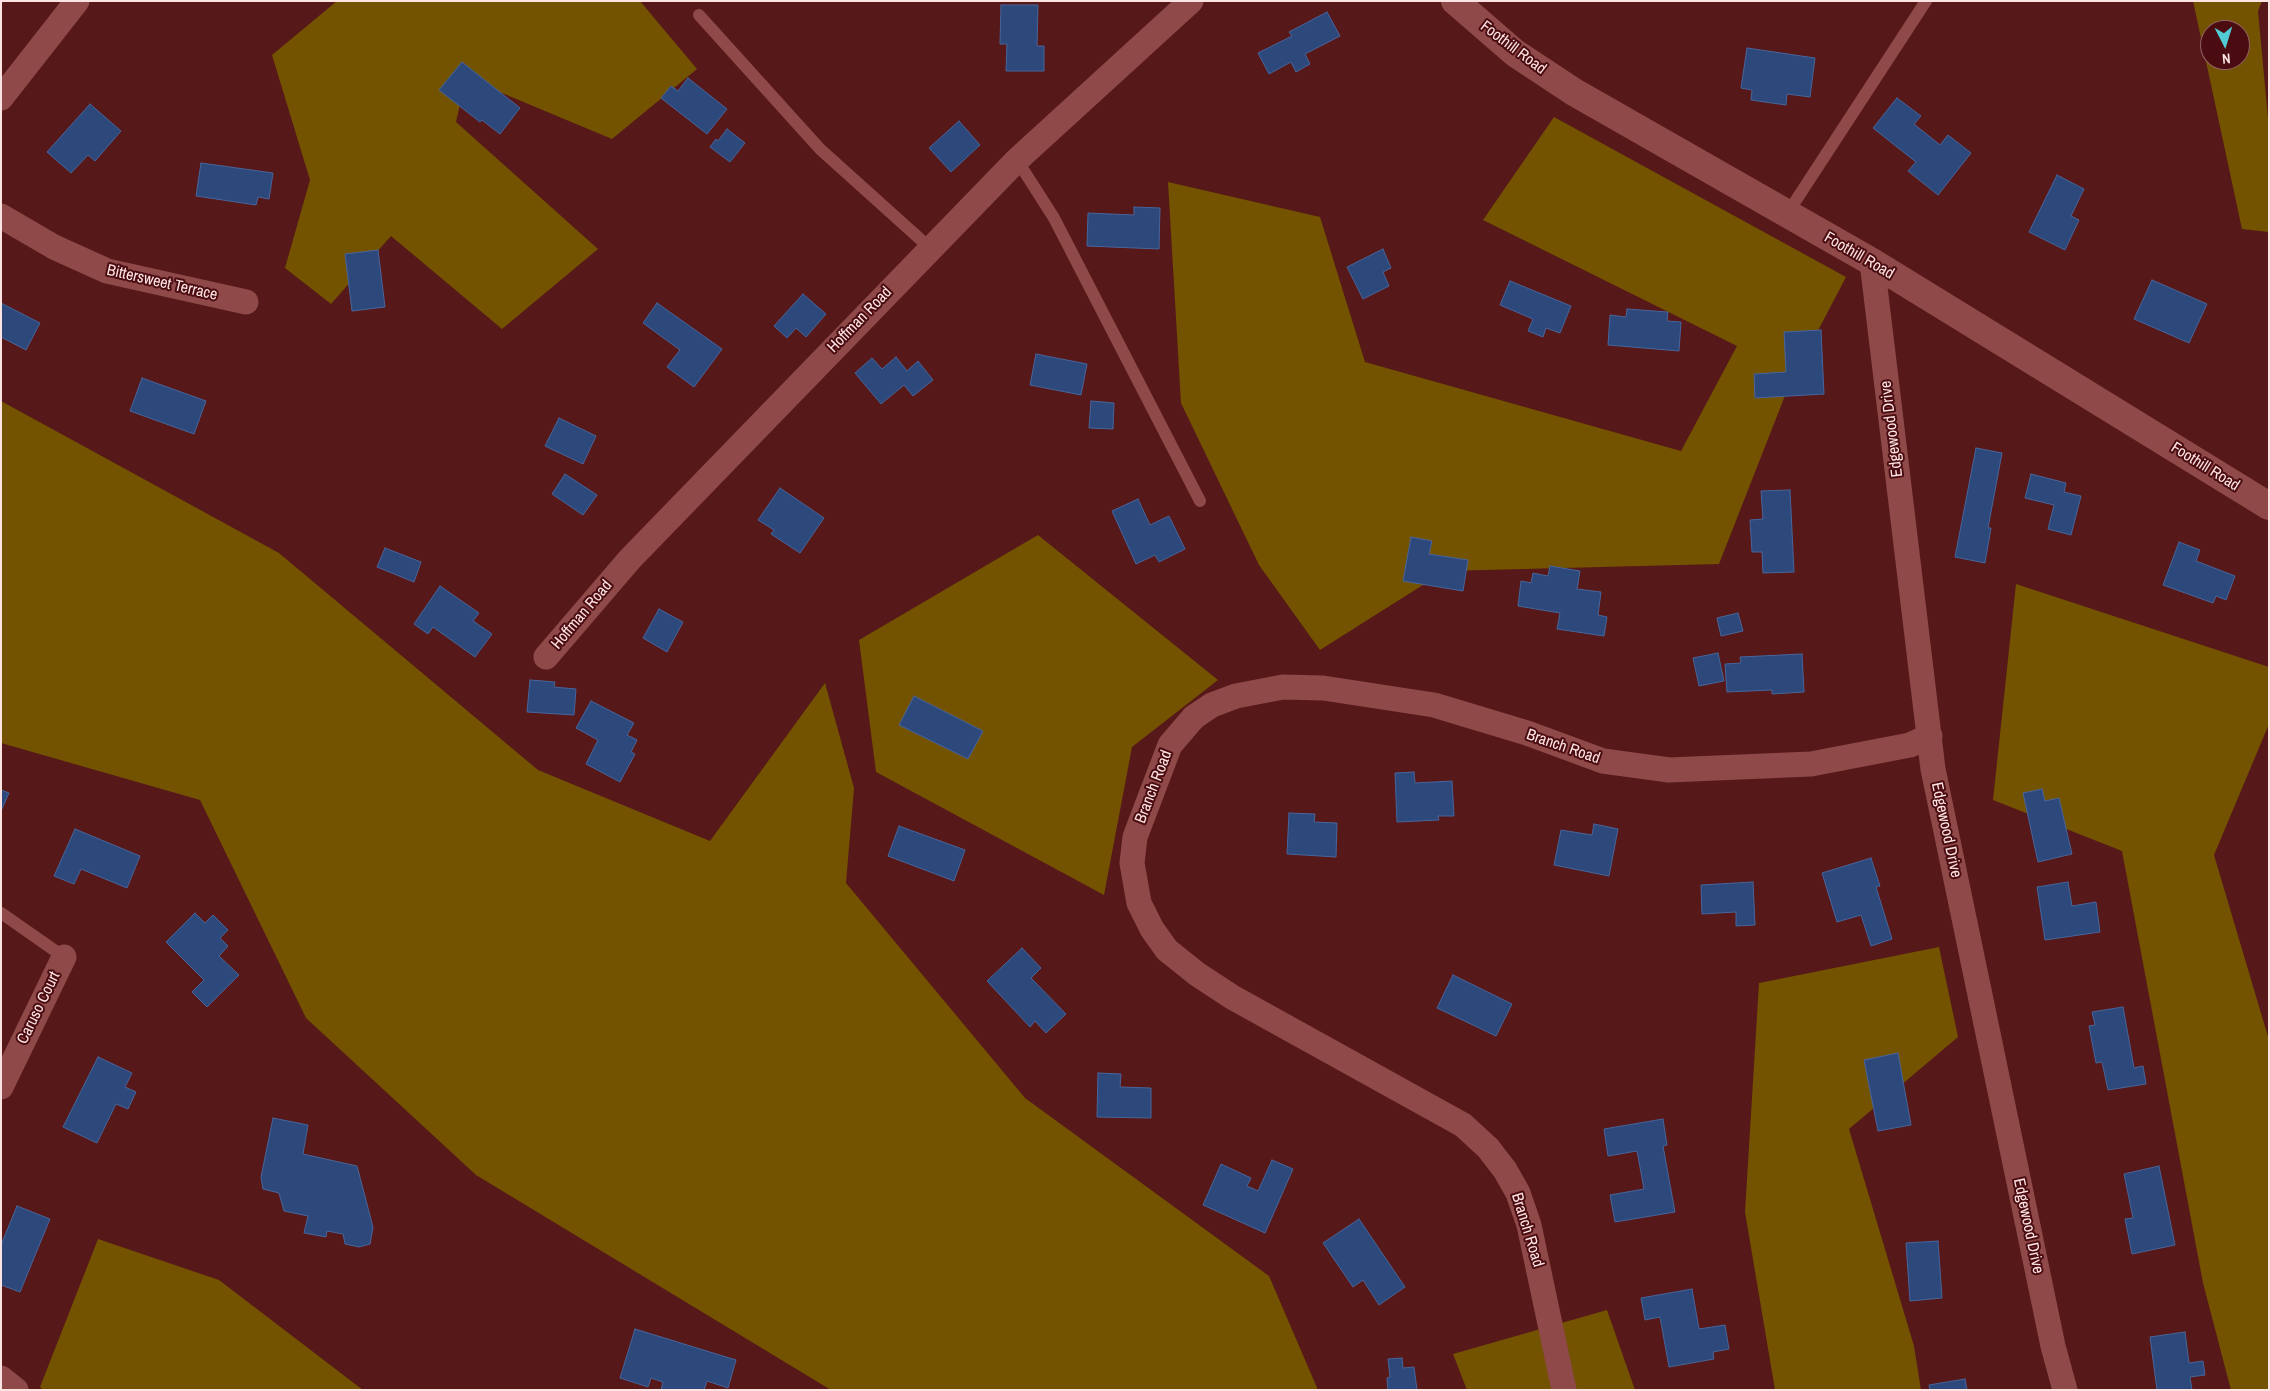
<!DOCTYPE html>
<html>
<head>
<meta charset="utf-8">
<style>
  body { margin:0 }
  #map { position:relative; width:2270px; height:1391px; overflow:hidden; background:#57181a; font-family:"Archivo Narrow",sans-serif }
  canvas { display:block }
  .frame { position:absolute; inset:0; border:2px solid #fde4e2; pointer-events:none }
  .north { position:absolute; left:2200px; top:20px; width:50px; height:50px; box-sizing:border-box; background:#4b0c11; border:1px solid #926265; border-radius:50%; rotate:175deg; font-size:14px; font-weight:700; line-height:20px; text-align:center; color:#fde4e2 }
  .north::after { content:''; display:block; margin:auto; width:18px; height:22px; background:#51ccd5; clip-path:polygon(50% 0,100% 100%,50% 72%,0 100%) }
</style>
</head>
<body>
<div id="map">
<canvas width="2270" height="1391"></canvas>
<div class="frame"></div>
<div class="north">N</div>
</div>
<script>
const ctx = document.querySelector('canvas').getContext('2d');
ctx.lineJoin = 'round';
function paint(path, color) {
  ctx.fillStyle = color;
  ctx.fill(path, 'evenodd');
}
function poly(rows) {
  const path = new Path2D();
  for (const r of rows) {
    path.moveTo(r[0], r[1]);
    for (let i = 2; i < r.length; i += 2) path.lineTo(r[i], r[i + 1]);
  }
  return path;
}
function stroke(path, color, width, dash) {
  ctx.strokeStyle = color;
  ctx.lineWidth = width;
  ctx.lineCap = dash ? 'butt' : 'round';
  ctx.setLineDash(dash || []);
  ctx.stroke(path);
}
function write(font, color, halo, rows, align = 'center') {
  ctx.font = font + ' "Archivo Narrow",sans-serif';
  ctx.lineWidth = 4;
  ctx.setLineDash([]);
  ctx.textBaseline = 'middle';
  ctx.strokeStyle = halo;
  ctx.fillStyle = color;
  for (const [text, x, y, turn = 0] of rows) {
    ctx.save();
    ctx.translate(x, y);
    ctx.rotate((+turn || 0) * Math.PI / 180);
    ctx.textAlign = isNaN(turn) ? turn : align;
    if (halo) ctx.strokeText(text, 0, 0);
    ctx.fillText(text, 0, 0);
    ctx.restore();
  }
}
paint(poly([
  [337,1,640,1,697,69,612,139,466,78,456,122,598,249,502,329,391,236,331,304,285,268,310,180,272,55],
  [2193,1,2262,1,2258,11,2269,129,2269,232,2242,229],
  [2210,30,2240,30,2240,60,2210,60],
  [1554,117,1846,277,1788,388,1719,564,1445,571,1320,650,1259,565,1181,403,1168,182,1320,217,1365,362,1681,451,1737,346,1483,220],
  [1,401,279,553,538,770,710,841,825,683,854,788,846,883,1025,1098,1269,1276,1318,1390,831,1390,476,1175,306,1018,200,800,1,743],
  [1038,535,1218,680,1132,747,1104,895,876,772,859,640],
  [2016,584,2269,667,2269,724,2214,855,2269,1040,2269,1390,2231,1390,2203,1283,2122,851,1993,800],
  [1939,947,1958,1037,1849,1129,1914,1346,1921,1390,1775,1390,1745,1212,1759,983],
  [98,1239,219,1280,363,1390,43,1390,40,1387],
  [1607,1310,1635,1390,1467,1390,1453,1354]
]), '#735200');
const building = poly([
  [1001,5,1038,5,1037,46,1044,46,1044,71,1006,71,1007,44,1000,44,1001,5],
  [1327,12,1340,36,1305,54,1310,64,1296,72,1291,62,1269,74,1258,53,1292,36,1289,32,1327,12],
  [1747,48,1815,58,1810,97,1787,94,1786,105,1751,100,1752,90,1741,88,1747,48],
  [462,62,520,108,500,134,482,120,480,122,439,90,462,62],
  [688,78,727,109,707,134,661,98,671,86,678,91,688,78],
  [1897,98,1921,116,1914,124,1940,145,1948,135,1971,153,1938,195,1908,171,1916,162,1873,128,1897,98],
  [90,104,121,131,95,161,88,155,71,173,47,152,90,104],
  [959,121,980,145,951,172,929,148,959,121],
  [727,129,745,143,730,162,710,147,716,139,718,141,727,129],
  [201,163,273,173,269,199,258,197,256,205,196,196,201,163],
  [2057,175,2084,189,2071,216,2079,220,2065,250,2029,232,2057,175],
  [1134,207,1160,208,1159,249,1087,246,1088,213,1134,215,1134,207],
  [1383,249,1391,268,1383,272,1389,286,1363,299,1347,267,1383,249],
  [378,250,385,307,352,311,345,254,378,250],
  [2152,280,2207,304,2189,343,2134,319,2152,280],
  [1510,281,1571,306,1560,333,1546,328,1543,337,1528,331,1533,319,1500,305,1510,281],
  [803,294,826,314,806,337,796,328,787,338,774,326,803,294],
  [1,303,40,323,26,350,1,337,1,303],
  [657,303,722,349,694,387,667,367,680,350,643,323,657,303],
  [1627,309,1668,312,1667,321,1681,322,1679,351,1608,345,1610,315,1626,317,1627,309],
  [1821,330,1824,394,1755,398,1754,374,1786,372,1784,332,1821,330],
  [1036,354,1087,364,1081,395,1030,385,1036,354],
  [896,357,907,371,918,361,933,380,913,396,904,385,881,404,855,373,872,358,882,369,896,357],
  [142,378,206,401,194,434,130,411,142,378],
  [1091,401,1114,403,1113,429,1089,428,1091,401],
  [559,418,596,436,583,464,545,446,559,418],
  [1976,448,2002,453,1988,528,1991,528,1985,563,1955,557,1976,448],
  [565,474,597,495,583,515,552,494,565,474],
  [2031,474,2066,483,2064,492,2081,496,2071,535,2048,529,2054,505,2025,498,2031,474],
  [780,488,824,518,800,553,771,534,774,530,758,520,780,488],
  [1790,490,1794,572,1763,573,1762,552,1752,552,1750,520,1763,519,1761,491,1790,490],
  [1138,499,1150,525,1169,516,1185,549,1159,562,1155,555,1136,564,1112,511,1138,499],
  [1411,537,1432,541,1429,554,1468,560,1463,591,1403,581,1411,537],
  [2179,542,2200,550,2196,561,2235,576,2226,600,2216,596,2213,603,2163,585,2179,542],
  [385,548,421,562,414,582,377,567,385,548],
  [1550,566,1580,571,1577,589,1601,592,1598,615,1607,617,1604,636,1557,629,1560,613,1518,606,1521,581,1531,583,1533,573,1548,576,1550,566],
  [440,586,479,613,473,621,492,634,475,657,433,627,428,634,414,624,440,586],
  [659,609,683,622,667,652,643,638,659,609],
  [1738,613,1743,631,1721,636,1717,618,1738,613],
  [1718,653,1724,681,1699,686,1693,658,1718,653],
  [1802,654,1804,692,1772,694,1772,690,1727,692,1725,664,1741,663,1740,657,1802,654],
  [530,680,555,682,554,687,576,689,574,715,527,712,530,680],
  [914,696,983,731,968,759,899,725,914,696],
  [591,701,634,723,627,735,637,740,631,752,635,754,620,782,586,764,598,740,576,728,591,701],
  [1414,772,1415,783,1452,781,1454,816,1438,816,1439,820,1397,822,1395,773,1414,772],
  [2042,789,2045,801,2059,798,2072,854,2038,862,2023,793,2042,789],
  [1,790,9,793,1,811,1,790],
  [1289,813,1315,814,1314,822,1337,823,1336,857,1287,854,1289,813],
  [1594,824,1618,829,1609,876,1554,865,1561,830,1592,835,1594,824],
  [899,826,965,850,954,881,888,856,899,826],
  [75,829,140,856,127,888,81,869,74,884,54,876,75,829],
  [1871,858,1880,886,1876,887,1892,939,1871,946,1861,915,1837,922,1822,873,1871,858],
  [1753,882,1755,925,1736,926,1736,912,1702,914,1701,885,1753,882],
  [2068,882,2072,906,2096,902,2100,932,2045,940,2037,887,2068,882],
  [195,913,205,923,213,915,228,930,220,938,228,946,219,956,239,975,207,1007,192,992,204,980,166,942,195,913],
  [1022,948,1041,968,1031,978,1066,1014,1046,1033,1035,1021,1030,1027,987,981,1022,948],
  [1453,975,1512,1004,1496,1036,1437,1008,1453,975],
  [2123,1007,2134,1068,2143,1066,2146,1084,2108,1090,2102,1062,2096,1063,2089,1026,2095,1025,2092,1012,2123,1007],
  [1898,1053,1911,1125,1878,1131,1864,1060,1898,1053],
  [98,1057,132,1073,125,1087,136,1092,128,1109,116,1104,97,1143,63,1127,98,1057],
  [1098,1073,1121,1074,1120,1087,1151,1088,1151,1118,1097,1117,1098,1073],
  [273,1118,308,1125,303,1154,357,1166,373,1227,370,1244,359,1247,345,1244,343,1234,327,1231,326,1237,304,1233,308,1216,284,1211,279,1193,263,1189,261,1177,273,1118],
  [1663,1119,1667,1145,1663,1146,1675,1212,1615,1222,1610,1195,1644,1189,1637,1151,1608,1156,1604,1129,1663,1119],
  [1272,1160,1293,1169,1265,1233,1203,1205,1221,1164,1251,1178,1247,1186,1258,1191,1272,1160],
  [2159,1166,2175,1245,2132,1254,2125,1219,2133,1218,2124,1174,2159,1166],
  [17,1206,50,1219,20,1292,1,1285,1,1245,17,1206],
  [1359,1219,1405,1287,1379,1305,1363,1280,1353,1287,1323,1243,1359,1219],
  [1938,1241,1942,1298,1910,1301,1906,1243,1938,1241],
  [1692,1289,1699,1329,1725,1325,1729,1349,1713,1352,1714,1359,1669,1367,1660,1317,1645,1320,1641,1298,1692,1289],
  [635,1329,736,1360,728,1388,707,1381,704,1390,661,1390,663,1382,651,1378,648,1387,620,1378,635,1329],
  [2185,1332,2189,1363,2203,1361,2205,1375,2190,1377,2192,1390,2157,1390,2150,1337,2185,1332],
  [1402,1358,1403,1368,1414,1367,1417,1390,1388,1390,1387,1378,1390,1377,1388,1359,1402,1358],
  [1965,1379,1967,1390,1930,1390,1929,1385,1965,1379]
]);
paint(building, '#2d487b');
stroke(building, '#48659b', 1);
stroke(poly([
  [699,15,820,149,930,248],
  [1017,160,1054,218,1200,501],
  [1787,214,1926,1],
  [1,913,64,957]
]), '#8e4948', 12);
stroke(poly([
  [1,98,77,1],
  [1,216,54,247,107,271,246,302],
  [1872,262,1933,769,2053,1346,2065,1390],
  [546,657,630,559,1017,160,1191,1],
  [1,1087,64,957],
  [1,1378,16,1390],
  [1564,1390,1529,1225,1518,1193,1505,1170,1488,1148,1463,1125,1232,997,1197,974,1167,950,1152,929,1139,903,1132,863,1135,837,1170,745,1194,717,1212,705,1236,696,1283,687,1323,688,1434,705,1527,733,1603,761,1669,770,1811,764,1910,745,1930,736]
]), '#8e4948', 25);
stroke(poly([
  [1455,1,1515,53,1574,92,1872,262,2269,506]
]), '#8e4948', 28);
write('16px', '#fde4e2', '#4b0c11', [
  ["Foothill Road",1513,48,37],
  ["Foothill Road",1859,256,30],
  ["Bittersweet Terrace",162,283,13],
  ["Hoffman Road",860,320,-46],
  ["Edgewood Drive",1892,429,-97],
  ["Foothill Road",2205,467,32],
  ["Hoffman Road",582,615,-50],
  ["Branch Road",1563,747,19],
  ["Branch Road",1154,787,-69],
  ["Edgewood Drive",1946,830,78],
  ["Caruso Court",39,1008,-64],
  ["Edgewood Drive",2028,1226,78],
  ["Branch Road",1527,1230,73]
]);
</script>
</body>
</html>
